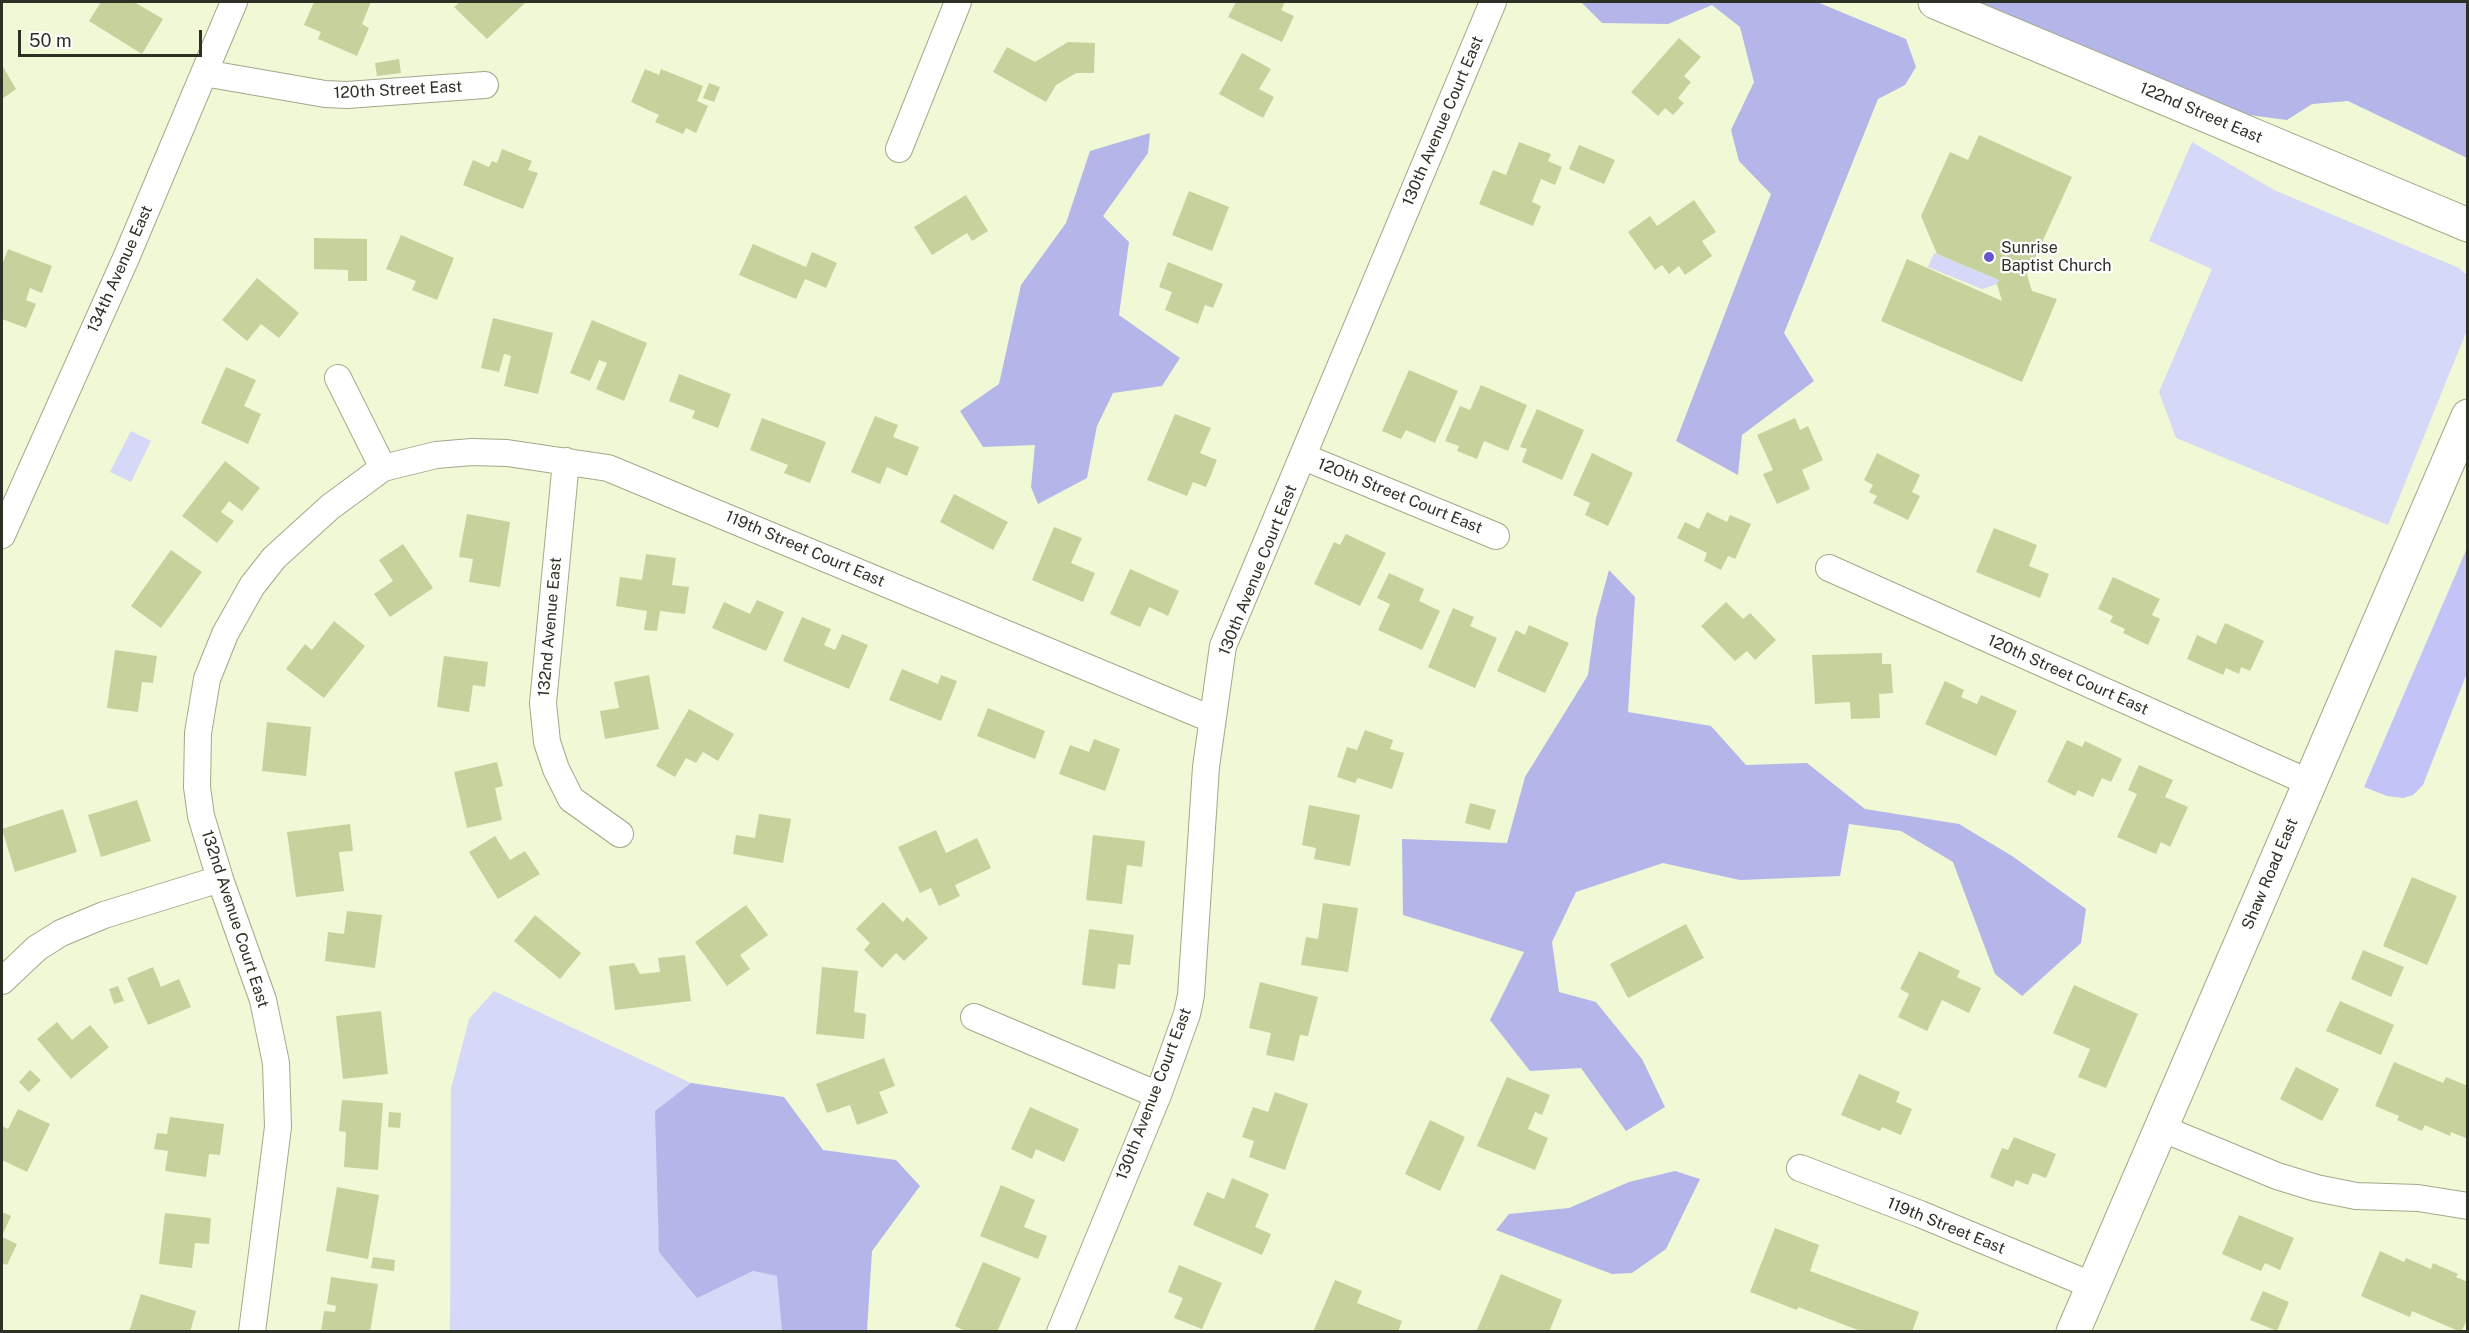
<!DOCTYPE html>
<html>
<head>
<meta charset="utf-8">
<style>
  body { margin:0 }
  #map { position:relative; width:2469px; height:1333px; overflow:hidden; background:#f0f8d6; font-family:"Public Sans",sans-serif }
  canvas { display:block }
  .frame { position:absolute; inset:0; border:3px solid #2d3024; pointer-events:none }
  .scale { position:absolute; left:18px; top:30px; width:184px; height:27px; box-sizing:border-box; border:3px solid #2d3024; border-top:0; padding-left:8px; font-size:18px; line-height:21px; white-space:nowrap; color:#2d3024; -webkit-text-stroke:4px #fff; paint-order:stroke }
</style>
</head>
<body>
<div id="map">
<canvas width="2469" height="1333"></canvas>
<div class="frame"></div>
<div class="scale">50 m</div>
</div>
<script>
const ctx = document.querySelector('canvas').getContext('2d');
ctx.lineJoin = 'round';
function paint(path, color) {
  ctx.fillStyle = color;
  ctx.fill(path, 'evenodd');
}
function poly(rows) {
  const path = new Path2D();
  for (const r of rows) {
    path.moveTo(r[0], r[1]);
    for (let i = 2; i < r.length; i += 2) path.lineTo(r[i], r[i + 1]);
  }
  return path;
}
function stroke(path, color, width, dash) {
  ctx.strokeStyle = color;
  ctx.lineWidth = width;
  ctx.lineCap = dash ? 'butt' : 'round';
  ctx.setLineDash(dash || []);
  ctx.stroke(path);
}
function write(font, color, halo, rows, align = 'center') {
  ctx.font = font + ' "Public Sans",sans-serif';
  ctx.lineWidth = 4.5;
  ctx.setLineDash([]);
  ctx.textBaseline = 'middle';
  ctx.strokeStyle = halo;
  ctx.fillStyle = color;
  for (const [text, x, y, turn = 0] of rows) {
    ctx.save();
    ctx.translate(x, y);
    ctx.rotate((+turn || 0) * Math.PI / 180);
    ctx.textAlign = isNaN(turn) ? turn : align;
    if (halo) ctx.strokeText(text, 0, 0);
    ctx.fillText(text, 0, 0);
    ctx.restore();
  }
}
paint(poly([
  [2192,142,2274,190,2459,268,2467,275,2467,330,2388,525,2176,438,2159,392,2212,269,2149,241],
  [1934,253,1999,280,1997,284,1982,289,1928,267],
  [131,431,151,441,131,482,110,472],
  [494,991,691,1083,655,1111,697,1297,753,1271,778,1276,782,1331,450,1332,451,1089,469,1019]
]), '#d6d8f7');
paint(poly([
  [1581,2,1817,2,1906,39,1916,67,1905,85,1878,99,1784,333,1814,381,1742,435,1738,475,1676,441,1771,194,1739,161,1731,130,1754,82,1740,27,1712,5,1668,24,1602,23],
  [1977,2,2467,2,2467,158,2348,101,2312,104,2287,120,2249,115],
  [1150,133,1148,153,1103,216,1129,242,1119,315,1180,358,1162,386,1113,393,1097,426,1087,478,1038,504,1031,487,1035,445,983,447,960,411,999,384,1021,285,1066,223,1090,151],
  [1609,570,1635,597,1628,712,1711,726,1746,765,1807,763,1865,809,1959,824,2012,856,2086,909,2081,943,2022,996,1995,974,1953,862,1901,831,1849,824,1840,876,1740,880,1663,863,1576,892,1552,942,1559,992,1596,1002,1642,1059,1665,1107,1626,1131,1581,1068,1530,1071,1490,1020,1524,952,1403,915,1402,839,1507,843,1525,777,1588,675,1596,618],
  [691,1083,784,1097,823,1150,896,1160,920,1186,872,1251,867,1331,782,1331,777,1276,753,1271,697,1298,659,1252,655,1111],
  [1675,1171,1700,1179,1666,1249,1632,1273,1612,1274,1496,1230,1509,1214,1569,1208,1629,1182]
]), '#b4b5e9');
paint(poly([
  [2467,548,2467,673,2423,785,2413,795,2403,798,2387,796,2364,787]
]), '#c2c4f8');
paint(poly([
  [101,2,134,2,163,19,142,54,89,21],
  [314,2,371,2,362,24,369,28,357,56,318,39,321,32,304,25],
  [460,2,526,2,487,39,454,7],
  [1236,2,1285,2,1281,10,1294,16,1282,42,1228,17],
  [1679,38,1701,57,1684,76,1691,82,1678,98,1684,103,1673,115,1665,108,1658,116,1631,92],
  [1068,42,1095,43,1094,73,1076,73,1056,85,1046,102,993,72,1007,47,1035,62],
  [1242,53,1271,69,1259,89,1274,97,1263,118,1219,94],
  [399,59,401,73,377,76,375,63],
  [2,65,16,89,2,99],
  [645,69,659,75,661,69,703,86,697,101,708,106,696,133,686,128,683,134,655,122,659,115,631,102],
  [709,83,720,87,714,102,703,98],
  [1979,135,2072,177,2027,275,2032,291,2057,299,2022,382,1881,321,1907,259,2002,301,1997,284,1999,280,1937,254,1921,216,1950,152,1968,160],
  [1519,142,1551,154,1548,161,1562,167,1555,185,1541,179,1532,202,1541,206,1533,226,1479,204,1493,170,1506,175],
  [1579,145,1615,160,1604,184,1569,169],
  [502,149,532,161,528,170,538,173,523,209,463,185,473,160,489,167,492,161,497,163],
  [1189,191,1229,207,1212,251,1172,235],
  [966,195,988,231,972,241,967,233,932,255,914,227],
  [1694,200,1716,232,1702,241,1712,256,1685,275,1679,266,1669,274,1662,265,1655,270,1628,232,1650,216,1657,226],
  [401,235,454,258,437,300,412,290,416,281,386,269],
  [314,238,367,239,367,281,348,281,348,270,314,269],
  [753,244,806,267,812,252,837,263,826,288,805,279,796,299,739,275],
  [8,249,52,266,42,293,30,288,26,300,36,304,26,328,2,319,2,265],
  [1168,262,1223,284,1213,308,1205,305,1198,324,1165,310,1172,292,1159,287],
  [257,278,299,313,279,338,261,324,247,341,222,320],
  [493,318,553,333,538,394,504,386,511,356,504,354,499,372,481,368],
  [592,320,647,343,624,401,596,389,607,363,599,360,590,381,570,373],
  [226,367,256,380,244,406,261,414,248,444,201,423],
  [1409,370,1458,391,1435,443,1406,430,1401,439,1382,431],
  [679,374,731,394,718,428,692,418,695,411,669,401],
  [1481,385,1527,405,1508,451,1484,441,1477,459,1457,451,1459,446,1445,441,1460,406,1470,410],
  [1537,409,1584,430,1562,480,1522,462,1527,449,1520,447],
  [1175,414,1211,428,1200,453,1217,460,1206,487,1193,482,1187,496,1147,480],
  [875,416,898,425,893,437,919,447,907,476,887,467,880,484,851,472],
  [762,418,826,442,810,483,784,473,788,465,750,450],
  [1795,418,1800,430,1808,426,1823,460,1802,470,1810,489,1777,504,1763,474,1773,470,1757,435],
  [1592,453,1633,473,1608,526,1585,515,1590,503,1573,495],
  [1877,453,1920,475,1912,492,1920,496,1908,520,1873,503,1877,496,1869,492,1873,485,1864,480],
  [225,461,260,488,242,511,229,501,221,512,234,521,217,543,182,516],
  [954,494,1008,522,993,550,940,522],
  [1707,512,1727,522,1730,515,1751,524,1735,559,1728,556,1721,570,1704,561,1707,553,1677,538,1685,522,1699,529],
  [467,514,510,522,500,587,469,582,473,559,459,557],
  [1054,527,1082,538,1071,563,1095,573,1083,602,1032,580],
  [1994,528,2037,545,2029,566,2049,574,2040,598,1976,572],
  [1346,534,1386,553,1360,606,1314,584,1334,542,1340,545],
  [403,544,433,588,390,617,374,594,393,581,379,560],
  [171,550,202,572,161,628,131,606],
  [646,554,676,558,672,585,689,587,685,614,660,611,657,631,644,630,647,611,616,606,620,577,642,580],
  [1130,569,1179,591,1168,616,1149,607,1140,627,1110,614],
  [1389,573,1424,589,1419,601,1440,611,1422,650,1378,630,1390,604,1377,598],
  [2113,577,2160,599,2152,615,2160,619,2148,645,2123,633,2125,629,2110,622,2113,616,2098,609],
  [757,600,784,612,766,651,712,628,724,602,750,614],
  [1726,602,1743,619,1750,613,1776,640,1755,660,1747,651,1735,661,1701,626],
  [1453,608,1474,617,1470,626,1497,638,1475,688,1428,667],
  [802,617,831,629,824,645,835,650,842,634,868,645,849,689,783,661],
  [334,621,365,646,324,698,286,669,305,644,312,650],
  [2225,623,2264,641,2250,671,2241,667,2239,674,2226,668,2223,675,2187,659,2197,635,2216,644],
  [1529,625,1569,643,1545,693,1497,671,1516,630,1525,635],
  [115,650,157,656,153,683,142,682,138,712,107,708],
  [1882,653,1882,664,1891,664,1893,693,1879,694,1880,718,1851,719,1850,702,1815,704,1812,655],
  [444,656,488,662,485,687,473,685,469,712,437,707],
  [902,669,938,684,941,675,957,681,941,721,889,700],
  [649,675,659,729,605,739,600,711,619,708,614,682],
  [1945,681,1964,690,1961,697,1977,704,1981,695,2017,711,1996,756,1925,724],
  [988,708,1045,731,1035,759,977,736],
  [689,709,734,734,718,761,703,752,696,763,686,758,675,777,656,766],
  [267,722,311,727,306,776,262,771],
  [1365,730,1393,740,1390,749,1404,753,1392,789,1358,778,1355,783,1337,777,1347,747,1357,750],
  [1094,739,1120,749,1105,791,1059,774,1070,745,1089,752],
  [2067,740,2082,747,2085,741,2122,759,2111,782,2102,778,2093,797,2078,790,2075,796,2047,782],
  [497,762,503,786,495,788,502,820,467,828,454,772],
  [2139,765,2173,780,2165,797,2188,807,2170,847,2161,842,2156,854,2117,837,2137,794,2128,790],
  [137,800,151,841,101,857,88,815],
  [1470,803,1496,810,1490,830,1465,823],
  [1309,805,1360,815,1350,866,1314,859,1316,848,1302,845],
  [63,809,77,852,15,872,2,829],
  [759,814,791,819,783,863,733,854,736,835,755,838],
  [350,824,353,851,339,852,344,891,296,897,287,832],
  [936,830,946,853,977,838,991,868,955,885,960,896,939,906,931,888,920,893,898,847],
  [1093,835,1145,841,1142,867,1127,865,1122,904,1086,900],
  [495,836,510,860,525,851,540,874,498,899,469,852],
  [2412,877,2457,896,2427,965,2383,946],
  [883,902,903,922,907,917,928,938,904,961,896,953,882,968,864,950,870,943,856,929],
  [1323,903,1358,908,1348,972,1301,965,1306,937,1318,939],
  [746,905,768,935,740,955,750,969,727,986,695,942],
  [347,911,382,915,375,968,325,961,328,932,344,934],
  [535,915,581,953,560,979,514,941],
  [1686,924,1704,958,1628,998,1610,964],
  [1089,929,1134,935,1130,965,1118,964,1115,989,1082,985],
  [2363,950,2404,967,2391,997,2351,979],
  [1919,951,1960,971,1957,977,1981,988,1969,1013,1942,1000,1927,1031,1898,1017,1909,994,1900,989],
  [685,955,691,1001,615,1010,609,966,634,963,640,974,660,972,658,958],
  [153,967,161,987,179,979,191,1007,148,1025,127,978],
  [822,967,858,971,854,1012,866,1014,864,1039,816,1034],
  [1260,982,1318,997,1308,1036,1300,1035,1294,1061,1266,1055,1271,1033,1249,1028],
  [2074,985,2138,1014,2106,1088,2078,1077,2090,1049,2053,1033],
  [118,986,124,1001,114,1004,109,989],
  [2340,1001,2394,1025,2381,1055,2326,1031],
  [381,1011,388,1074,343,1079,336,1016],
  [57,1022,72,1040,90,1025,109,1047,71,1079,37,1039],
  [884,1058,895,1086,879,1092,888,1113,857,1125,850,1105,827,1113,816,1084],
  [2394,1062,2443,1083,2446,1077,2468,1086,2468,1139,2451,1132,2450,1136,2425,1125,2422,1131,2397,1120,2399,1116,2375,1106],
  [2296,1067,2339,1089,2322,1121,2280,1099],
  [30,1070,41,1080,29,1092,19,1082],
  [1859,1074,1900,1092,1896,1102,1912,1109,1901,1135,1882,1127,1880,1131,1841,1115],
  [1507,1077,1550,1095,1542,1115,1535,1112,1528,1129,1548,1138,1535,1170,1477,1146],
  [1275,1092,1308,1104,1285,1170,1249,1157,1254,1141,1242,1137,1253,1107,1268,1112],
  [342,1100,383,1103,378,1170,344,1167,346,1132,339,1131],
  [1030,1107,1079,1129,1064,1162,1036,1149,1032,1159,1011,1149],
  [18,1109,50,1124,27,1172,2,1160,2,1126,8,1129],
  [389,1112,401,1113,400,1128,388,1127],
  [170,1117,224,1124,220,1155,209,1154,206,1177,165,1171,168,1151,154,1149,157,1133,167,1134],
  [1430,1120,1465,1137,1440,1191,1405,1174],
  [2014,1137,2056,1154,2046,1178,2033,1173,2028,1185,2016,1180,2013,1187,1990,1177,2002,1148,2008,1150],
  [1232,1178,1269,1194,1255,1227,1271,1234,1262,1255,1193,1225,1207,1192,1224,1199],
  [1001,1185,1035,1200,1024,1227,1047,1236,1038,1259,980,1236],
  [337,1187,379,1195,368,1259,326,1251],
  [2,1212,11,1216,2,1236],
  [165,1213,211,1218,209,1244,195,1243,192,1268,159,1264],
  [2239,1215,2294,1238,2280,1270,2265,1263,2261,1271,2222,1254],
  [1775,1228,1819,1245,1810,1271,1919,1312,1912,1332,1863,1332,1798,1307,1797,1310,1750,1292],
  [2,1237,17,1244,7,1265,2,1263],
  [2380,1251,2404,1262,2406,1258,2431,1269,2433,1263,2458,1274,2456,1277,2468,1282,2468,1318,2461,1332,2412,1311,2410,1317,2361,1296],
  [373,1257,395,1260,394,1271,371,1268],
  [983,1262,1021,1278,997,1332,967,1332,955,1326],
  [1179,1265,1222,1283,1202,1329,1174,1318,1183,1298,1168,1292],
  [1501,1274,1562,1300,1549,1332,1476,1332],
  [331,1277,378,1284,370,1332,321,1332,324,1311,335,1312,336,1306,327,1304],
  [1335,1280,1362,1291,1357,1303,1402,1321,1398,1332,1313,1332],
  [2263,1291,2289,1302,2277,1331,2250,1320],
  [141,1294,196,1311,190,1332,129,1332]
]), '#c6d29c');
const street = poly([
  [204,73,325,94,347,95,485,85],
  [899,149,958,2],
  [338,378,383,468],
  [1304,457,1496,536],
  [566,461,543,703,547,742,556,769,571,799,620,834],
  [2,535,126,258,234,2],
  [1829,568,2308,782],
  [2,981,37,948,61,933,104,915,220,879],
  [974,1017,1158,1095],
  [2161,1128,2277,1176,2316,1188,2356,1196,2418,1198,2468,1206],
  [1800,1168,1920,1214,2091,1285],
  [252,1332,278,1127,276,1063,263,1000,220,879,201,816,197,787,198,733,207,679,225,634,252,586,274,558,330,507,383,468,436,455,472,452,507,453,608,468,1211,719],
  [1060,1332,1158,1095,1187,1014,1191,995,1206,767,1223,646,1493,2]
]);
const secondary = poly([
  [1935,2,2468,225],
  [2073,1332,2468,416]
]);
stroke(street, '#a2a98a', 28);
stroke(secondary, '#a2a98a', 35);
stroke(street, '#fff', 26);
stroke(secondary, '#fff', 33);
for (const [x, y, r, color] of [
  [1989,257,6,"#6356cf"]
]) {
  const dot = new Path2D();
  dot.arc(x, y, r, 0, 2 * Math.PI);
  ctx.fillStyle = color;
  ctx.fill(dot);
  stroke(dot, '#fff', 2);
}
write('16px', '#2d3024', '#fff', [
  ["120th Street East",398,90,-3],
  ["122nd Street East",2201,113,23],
  ["130th Avenue Court East",1443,121,-67],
  ["134th Avenue East",120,269,-66],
  ["12Oth Street Court East",1400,496,22],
  ["119th Street Court East",805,549,23],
  ["130th Avenue Court East",1258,570,-68],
  ["132nd Avenue East",550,627,-85],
  ["120th Street Court East",2068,675,24],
  ["Shaw Road East",2270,874,-67],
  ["132nd Avenue Court East",235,919,72],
  ["130th Avenue Court East",1154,1094,-69],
  ["119th Street East",1946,1226,22]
]);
write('16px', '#2d3024', '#fff', [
  ["Sunrise",2001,248],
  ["Baptist Church",2001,266]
], 'left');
</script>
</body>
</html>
